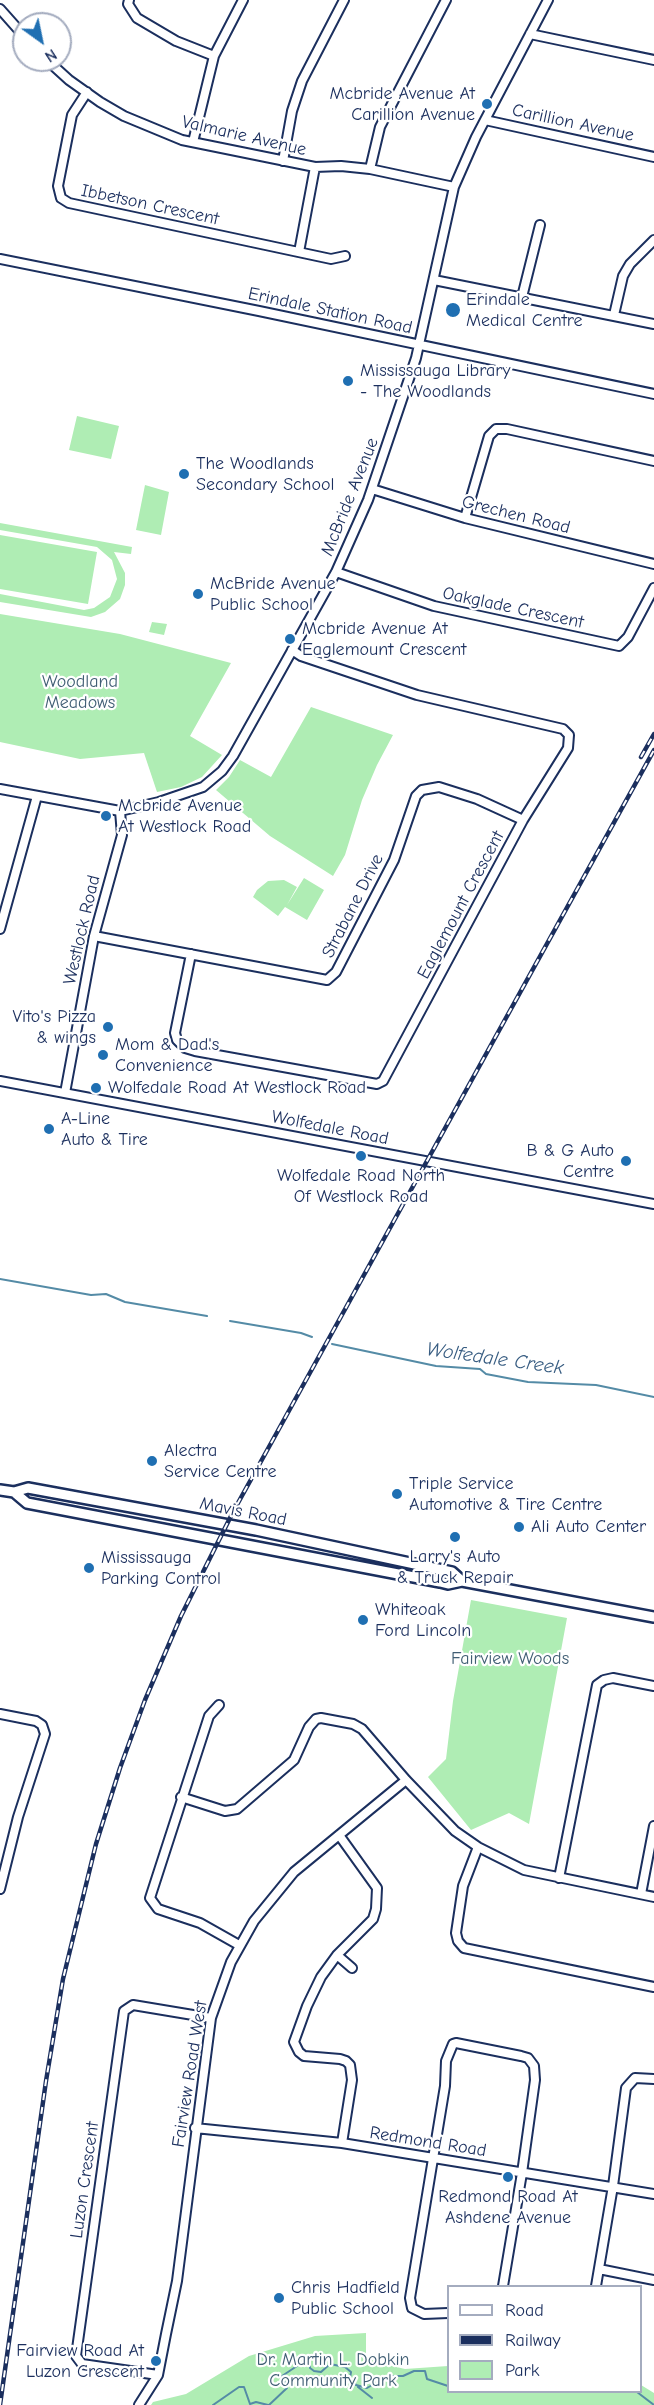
<!DOCTYPE html>
<html>
<head>
<meta charset="utf-8">
<style>
  body { margin:0 }
  #map { position:relative; width:654px; height:2405px; overflow:hidden; background:#fff; font-family:"Comic Neue",sans-serif }
  canvas { display:block }
  .legend { position:absolute; left:447px; top:2285px; width:195px; height:108px; box-sizing:border-box; background:#fff; border:2px solid #a4acbf; margin:0; padding:8px 10px; list-style:none; font-size:18px; color:#1b2f5e }
  .legend li { display:flex; align-items:center; gap:12px; height:30px }
  .legend b { width:30px; border:2px solid #a4acbf }
  .north { position:absolute; left:12px; top:12px; width:60px; height:60px; box-sizing:border-box; background:#fff; border:2px solid #a4acbf; border-radius:50%; rotate:147deg; font-size:16px; font-weight:700; line-height:24px; text-align:center; color:#1b2f5e }
  .north::after { content:''; display:block; margin:auto; width:21px; height:27px; background:#1f6fb2; clip-path:polygon(50% 0,100% 100%,50% 72%,0 100%) }
</style>
</head>
<body>
<div id="map">
<canvas width="654" height="2405"></canvas>
<ul class="legend">
<li><b style="height:8px;background:#fff"></b>Road</li>
<li><b style="height:8px;background:#1b2f5e"></b>Railway</li>
<li><b style="height:16px;background:#afedb4"></b>Park</li>
</ul>
<div class="north">N</div>
</div>
<script>
const ctx = document.querySelector('canvas').getContext('2d');
ctx.lineJoin = 'round';
function paint(path, color) {
  ctx.fillStyle = color;
  ctx.fill(path, 'evenodd');
}
function poly(rows) {
  const path = new Path2D();
  for (const r of rows) {
    path.moveTo(r[0], r[1]);
    for (let i = 2; i < r.length; i += 2) path.lineTo(r[i], r[i + 1]);
  }
  return path;
}
function stroke(path, color, width, dash) {
  ctx.strokeStyle = color;
  ctx.lineWidth = width;
  ctx.lineCap = dash ? 'butt' : 'round';
  ctx.setLineDash(dash || []);
  ctx.stroke(path);
}
function write(font, color, halo, rows, align = 'center') {
  ctx.font = font + ' "Comic Neue",sans-serif';
  ctx.lineWidth = 4.5;
  ctx.setLineDash([]);
  ctx.textBaseline = 'middle';
  ctx.strokeStyle = halo;
  ctx.fillStyle = color;
  for (const [text, x, y, turn = 0] of rows) {
    ctx.save();
    ctx.translate(x, y);
    ctx.rotate((+turn || 0) * Math.PI / 180);
    ctx.textAlign = isNaN(turn) ? turn : align;
    if (halo) ctx.strokeText(text, 0, 0);
    ctx.fillText(text, 0, 0);
    ctx.restore();
  }
}
paint(poly([
  [77,416,119,426,111,459,69,450],
  [145,485,169,492,161,535,136,530],
  [0,523,132,547,131,554,114,552,125,573,125,585,120,599,105,612,91,617,0,602,0,594,84,610,94,608,110,597,117,579,112,560,97,547,0,530],
  [0,535,97,552,88,604,0,589],
  [0,614,120,634,231,663,190,736,222,755,202,777,181,787,157,792,144,753,80,759,0,742],
  [152,622,167,624,164,635,149,632],
  [311,707,393,735,377,765,362,800,345,855,333,876,270,836,216,790,229,777,240,760,271,777],
  [304,878,324,890,307,920,285,907,278,916,253,897,257,890,268,881,284,880,297,887,287,905],
  [471,1600,567,1618,529,1824,509,1813,471,1830,428,1777,446,1759,453,1701],
  [366,2333,366,2355,375,2362,405,2369,448,2366,448,2392,640,2392,641,2385,654,2393,654,2405,151,2405,153,2402,186,2394,249,2356,315,2336]
]), '#afedb4');
stroke(poly([
  [0,1279,91,1295,106,1294,125,1302,207,1316],
  [230,1321,301,1333,312,1337],
  [332,1344,436,1366,480,1369,486,1374,528,1382,596,1385,654,1397],
  [358,2387,372,2398],
  [467,2392,473,2392],
  [637,2392,654,2405],
  [213,2405,239,2387,244,2387,250,2404,256,2402,268,2405],
  [269,2405,287,2388,282,2376,303,2362,310,2363,310,2368,314,2371,321,2372,330,2364,345,2367,351,2372,350,2378,356,2385,367,2388,388,2376,403,2376,414,2371,425,2371,427,2379,448,2386]
]), '#548ba6', 2);
const minor = poly([
  [129,0,128,4,137,18,176,41,214,56],
  [0,9,24,36],
  [530,34,654,60],
  [47,60,69,80,100,102,124,116,182,140,315,167,341,166,370,169,454,187],
  [87,92,72,115,58,186,61,198,69,203,331,259,345,256],
  [485,120,654,157],
  [193,142,214,56,243,0],
  [283,161,292,111,302,81,344,0],
  [370,169,380,127,446,0],
  [299,252,315,167],
  [0,259,259,311,654,394],
  [434,280,654,324],
  [522,297,540,225],
  [614,315,623,276,630,264,654,240],
  [372,489,465,518,654,564],
  [465,518,489,436,496,429,507,429,654,461],
  [336,572,434,606,619,646,628,637,654,588],
  [0,789,120,811,159,802,203,787,222,771,233,756,336,572,368,500,416,358,454,187,476,137,548,0],
  [0,929,37,796],
  [94,936,327,980,336,972,394,860,416,796,422,790,439,787,477,799,523,820],
  [191,954,175,1033,177,1040,185,1048,195,1051,377,1084,383,1081,523,820,568,748,569,735,563,729,417,695,301,656,292,650],
  [0,1081,654,1204],
  [65,1093,94,936,122,835,120,811],
  [219,1705,209,1716,150,1898,158,1909,200,1923,239,1945],
  [0,1714,36,1721,42,1725,45,1734,18,1817,0,1889],
  [181,1797,225,1811,237,1809,294,1760,309,1727,316,1719,321,1718,353,1724,362,1729,406,1780,455,1831,478,1847,524,1870,654,1897],
  [339,1835,377,1888,376,1909,373,1919,337,1955,321,1977,307,2006,294,2042,299,2052,304,2056,340,2059,346,2061,350,2065,352,2080,342,2143],
  [478,1847,463,1886,456,1933,458,1941,464,1948,654,1987],
  [559,1878,597,1685,604,1680,613,1678,654,1686],
  [641,1894,654,1826],
  [337,1955,352,1968],
  [195,2128,342,2143,654,2194],
  [599,2269,654,2280],
  [596,2286,613,2186,626,2088,635,2078,654,2079],
  [448,2313,424,2314,412,2308,410,2298,445,2086,446,2061,453,2044,456,2043,521,2056,528,2058,534,2066,535,2080,522,2173,503,2286],
  [158,2375,82,2364,76,2356,124,2011,133,2005,211,2018],
  [139,2405,158,2375,166,2334,177,2281,211,2018,231,1962,254,1921,294,1872,406,1780]
]);
const major = poly([
  [0,1490,14,1492,28,1488,256,1530,452,1572,462,1581],
  [14,1492,27,1503,440,1582,448,1584,462,1581,654,1617]
]);
stroke(minor, '#1b2f5e', 12);
stroke(major, '#1b2f5e', 14);
stroke(minor, '#fff', 8);
stroke(major, '#fff', 9);
const rail = poly([
  [641,757,654,734],
  [0,2405,46,2081,63,1979,96,1844,120,1768,145,1700,181,1616,233,1512,654,750]
]);
stroke(rail, '#1b2f5e', 4.5);
stroke(rail, '#fff', 2, [7]);
for (const [x, y, r, color] of [
  [487,104,6,"#1f6fb2"],
  [453,310,8,"#1f6fb2"],
  [348,381,6,"#1f6fb2"],
  [184,474,6,"#1f6fb2"],
  [198,594,6,"#1f6fb2"],
  [290,639,6,"#1f6fb2"],
  [106,816,6,"#1f6fb2"],
  [108,1027,6,"#1f6fb2"],
  [103,1055,6,"#1f6fb2"],
  [96,1088,6,"#1f6fb2"],
  [49,1129,6,"#1f6fb2"],
  [361,1156,6,"#1f6fb2"],
  [626,1161,6,"#1f6fb2"],
  [152,1461,6,"#1f6fb2"],
  [397,1494,6,"#1f6fb2"],
  [519,1527,6,"#1f6fb2"],
  [455,1537,6,"#1f6fb2"],
  [89,1568,6,"#1f6fb2"],
  [363,1620,6,"#1f6fb2"],
  [508,2177,6,"#1f6fb2"],
  [279,2298,6,"#1f6fb2"],
  [156,2361,6,"#1f6fb2"]
]) {
  const dot = new Path2D();
  dot.arc(x, y, r, 0, 2 * Math.PI);
  ctx.fillStyle = color;
  ctx.fill(dot);
  stroke(dot, '#fff', 2);
}
write('18px', '#1b2f5e', '#fff', [
  ["Mcbride Avenue At",475,94,"right"],
  ["Carillion Avenue",475,115,"right"],
  ["Erindale",466,300],
  ["Medical Centre",466,321],
  ["Mississauga Library",360,371],
  ["- The Woodlands",360,392],
  ["The Woodlands",196,464],
  ["Secondary School",196,485],
  ["McBride Avenue",210,584],
  ["Public School",210,605],
  ["Mcbride Avenue At",302,629],
  ["Eaglemount Crescent",302,650],
  ["Mcbride Avenue",118,806],
  ["At Westlock Road",118,827],
  ["Vito's Pizza",96,1017,"right"],
  ["& wings",96,1038,"right"],
  ["Mom & Dad's",115,1045],
  ["Convenience",115,1066],
  ["Wolfedale Road At Westlock Road",108,1088],
  ["A-Line",61,1119],
  ["Auto & Tire",61,1140],
  ["B & G Auto",614,1151,"right"],
  ["Centre",614,1172,"right"],
  ["Wolfedale Road North",361,1176,"center"],
  ["Of Westlock Road",361,1197,"center"],
  ["Alectra",164,1451],
  ["Service Centre",164,1472],
  ["Triple Service",409,1484],
  ["Automotive & Tire Centre",409,1505],
  ["Ali Auto Center",531,1527],
  ["Larry's Auto",455,1557,"center"],
  ["& Truck Repair",455,1578,"center"],
  ["Mississauga",101,1558],
  ["Parking Control",101,1579],
  ["Whiteoak",375,1610],
  ["Ford Lincoln",375,1631],
  ["Redmond Road At",508,2197,"center"],
  ["Ashdene Avenue",508,2218,"center"],
  ["Chris Hadfield",291,2288],
  ["Public School",291,2309],
  ["Fairview Road At",144,2351,"right"],
  ["Luzon Crescent",144,2372,"right"]
], 'left');
write('18px', '#1b2f5e', '#fff', [
  ["Carillion Avenue",573,123,12],
  ["Valmarie Avenue",244,136,13],
  ["Ibbetson Crescent",150,205,12],
  ["Erindale Station Road",330,311,12],
  ["McBride Avenue",350,497,-68],
  ["Grechen Road",516,515,14],
  ["Oakglade Crescent",513,608,12],
  ["Eaglemount Crescent",461,905,-62],
  ["Strabane Drive",353,906,-63],
  ["Westlock Road",82,930,-77],
  ["Wolfedale Road",330,1128,11],
  ["Mavis Road",243,1512,11],
  ["Fairview Road West",190,2074,-81],
  ["Redmond Road",428,2142,9],
  ["Luzon Crescent",85,2180,-82]
]);
write('18px', '#405e74', '#fff', [
  ["Woodland",80,682],
  ["Meadows",80,703],
  ["Fairview Woods",510,1659],
  ["Dr. Martin L. Dobkin",333,2360],
  ["Community Park",333,2381]
]);
write('italic 20px', '#385d82', '#fff', [
  ["Wolfedale Creek",495,1359,8]
]);
</script>
</body>
</html>
